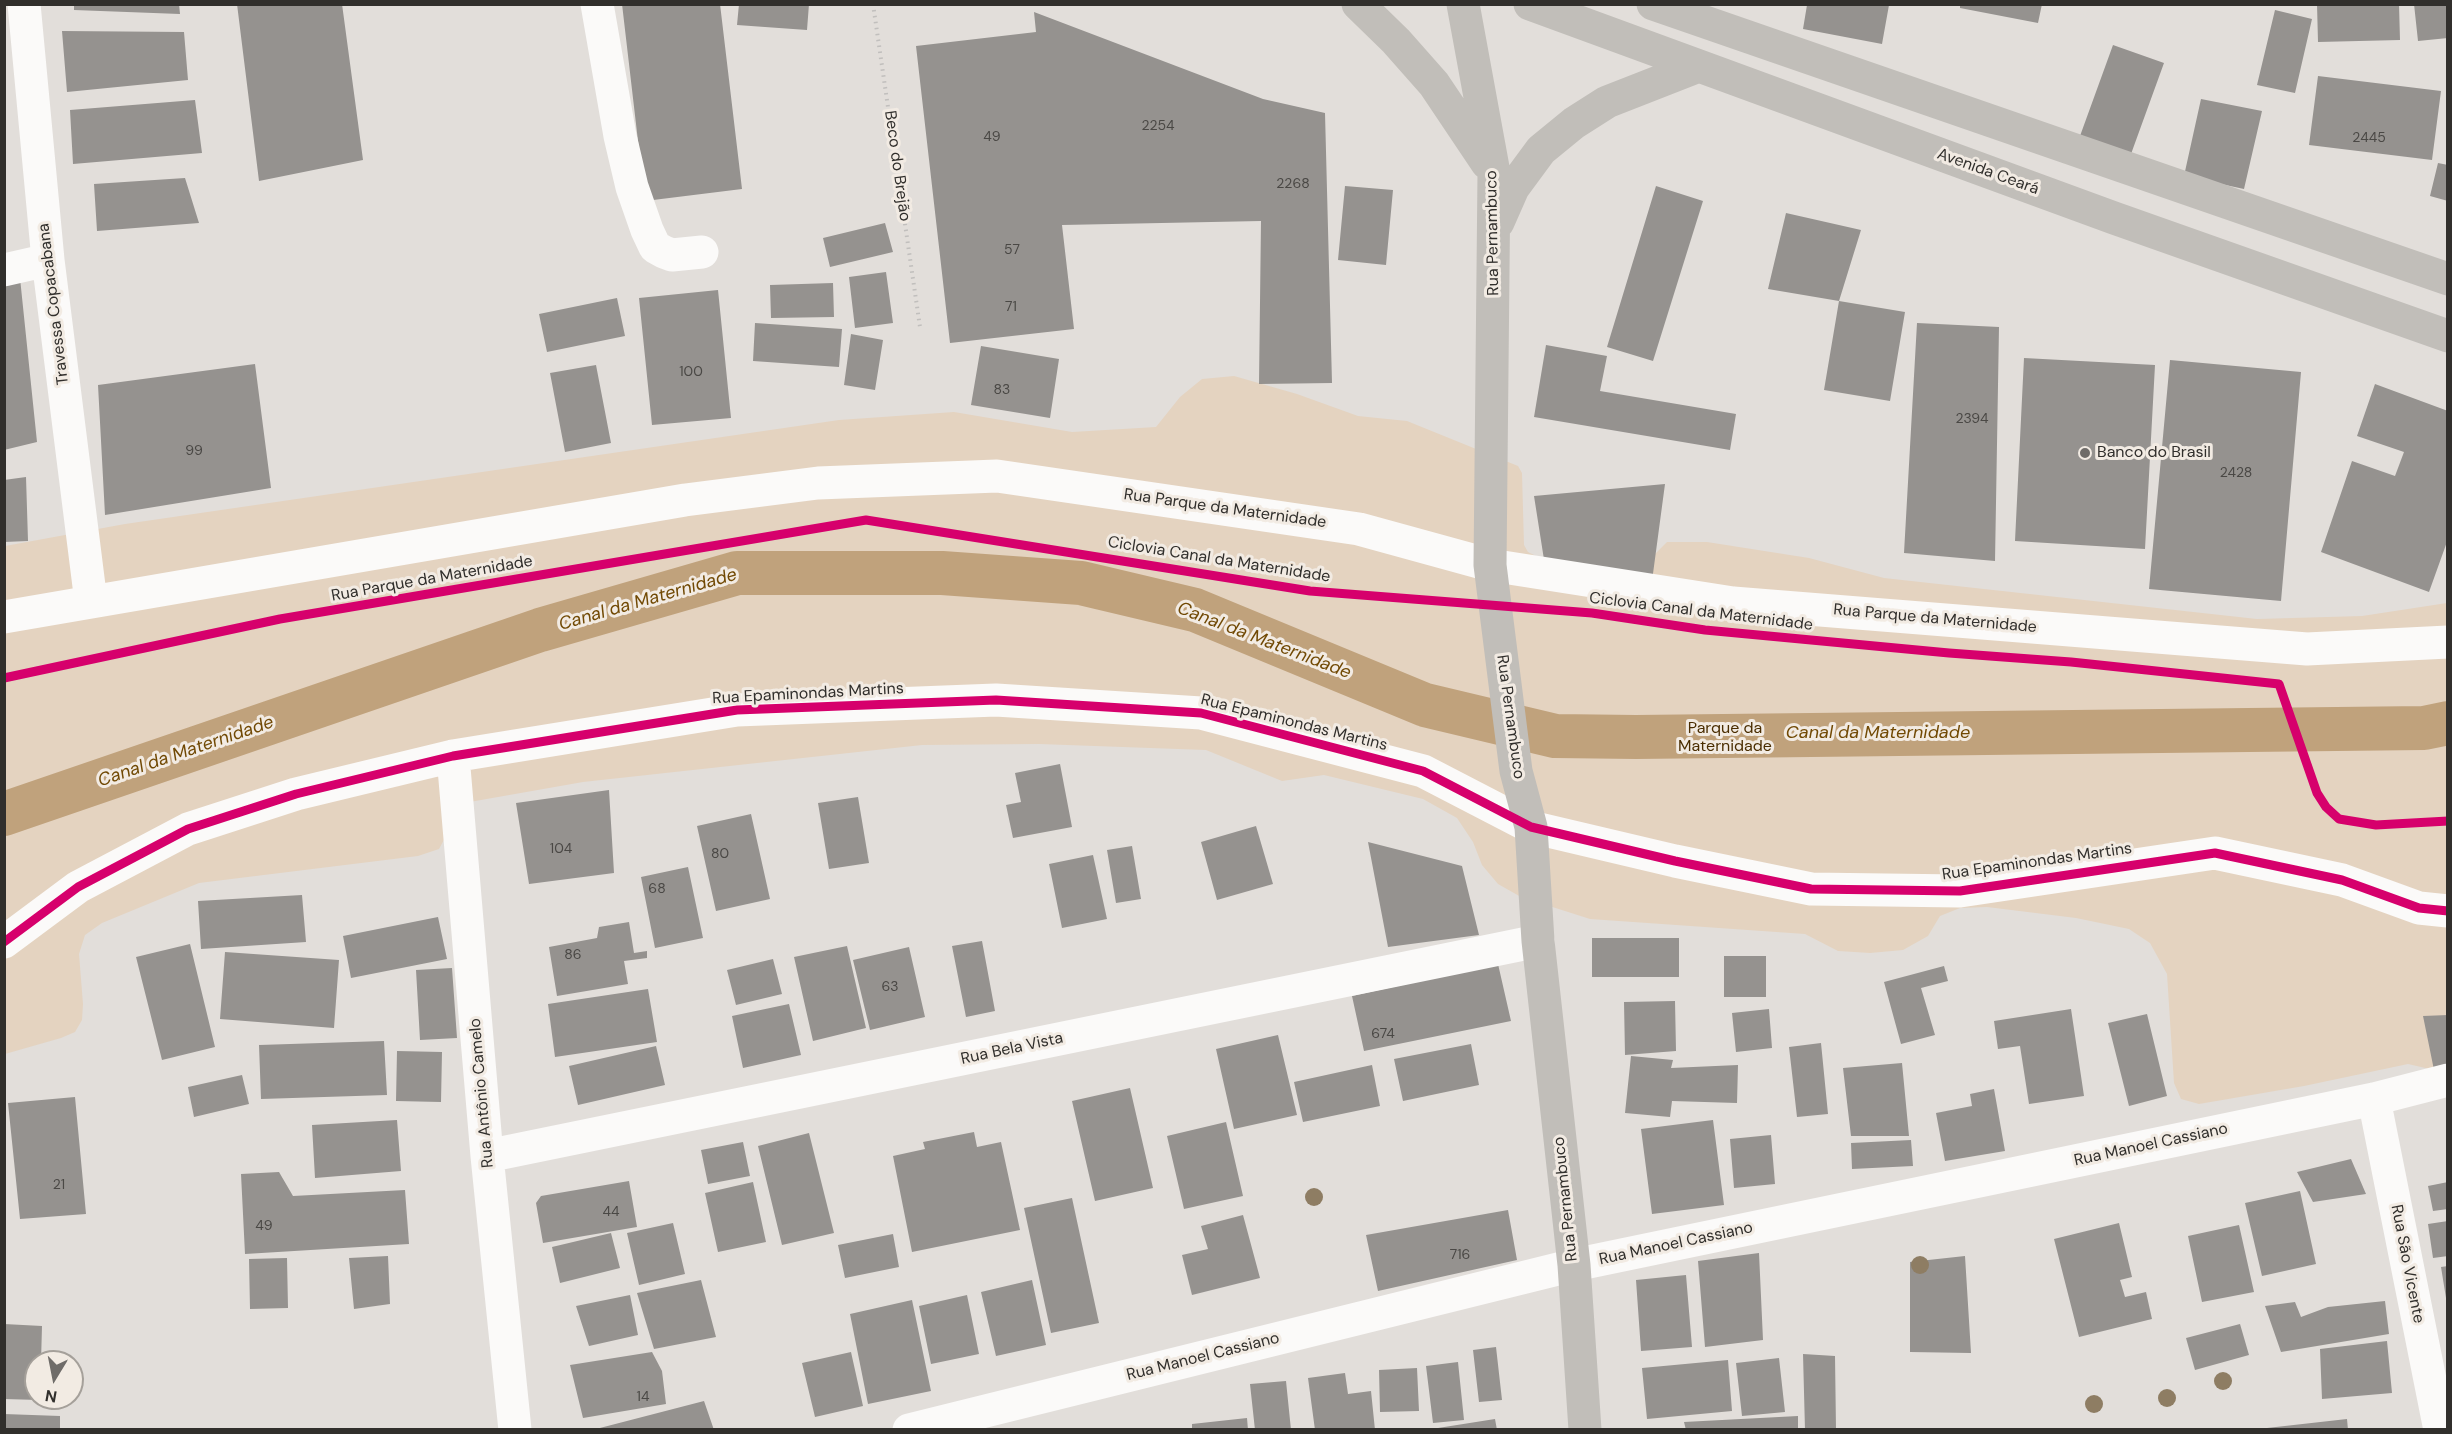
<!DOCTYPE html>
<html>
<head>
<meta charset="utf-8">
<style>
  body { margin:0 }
  #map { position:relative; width:2452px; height:1434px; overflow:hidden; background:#e2deda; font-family:"DM Sans",sans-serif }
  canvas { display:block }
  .frame { position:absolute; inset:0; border:6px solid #312f2c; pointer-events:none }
  .north { position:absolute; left:24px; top:1350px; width:60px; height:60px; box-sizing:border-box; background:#f2ebe3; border:2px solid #a5a09a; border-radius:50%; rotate:190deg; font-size:16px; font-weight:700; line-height:24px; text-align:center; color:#312f2c }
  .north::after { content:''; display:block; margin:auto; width:21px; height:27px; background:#6f6c69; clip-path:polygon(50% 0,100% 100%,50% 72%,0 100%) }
</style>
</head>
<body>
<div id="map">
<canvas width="2452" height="1434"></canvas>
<div class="frame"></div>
<div class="north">N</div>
</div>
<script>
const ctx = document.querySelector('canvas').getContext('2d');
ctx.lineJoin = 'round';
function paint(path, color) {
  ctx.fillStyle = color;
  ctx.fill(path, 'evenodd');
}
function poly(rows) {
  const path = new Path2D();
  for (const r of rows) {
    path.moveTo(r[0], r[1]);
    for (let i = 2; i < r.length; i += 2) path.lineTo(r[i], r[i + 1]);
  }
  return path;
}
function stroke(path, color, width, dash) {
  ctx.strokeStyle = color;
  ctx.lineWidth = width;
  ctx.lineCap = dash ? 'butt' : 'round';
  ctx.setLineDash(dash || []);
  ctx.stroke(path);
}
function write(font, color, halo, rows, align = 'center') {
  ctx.font = font + ' "DM Sans",sans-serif';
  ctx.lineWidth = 6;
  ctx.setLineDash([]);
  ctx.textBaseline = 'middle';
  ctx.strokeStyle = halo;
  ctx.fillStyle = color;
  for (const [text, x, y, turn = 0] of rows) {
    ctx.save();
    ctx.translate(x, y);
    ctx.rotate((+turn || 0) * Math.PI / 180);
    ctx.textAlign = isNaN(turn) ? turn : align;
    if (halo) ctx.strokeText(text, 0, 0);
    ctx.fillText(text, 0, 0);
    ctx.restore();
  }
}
paint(poly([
  [1234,376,1297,394,1358,416,1407,421,1518,466,1522,473,1524,545,1528,552,1540,558,1650,559,1667,542,1707,542,1809,558,1884,578,2257,619,2362,616,2447,603,2448,1066,2434,1070,2408,1064,2304,1086,2199,1104,2181,1099,2174,1083,2167,974,2150,943,2129,929,2076,918,1987,907,1960,908,1940,916,1928,936,1903,950,1870,953,1838,951,1805,934,1590,919,1521,897,1498,884,1482,865,1473,842,1457,818,1423,799,1324,775,1282,781,1206,750,1039,744,922,745,583,782,464,803,439,849,418,856,199,883,102,923,85,935,79,954,83,1004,82,1020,75,1032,61,1038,5,1054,5,546,125,524,839,420,954,412,1072,432,1156,427,1180,397,1202,379]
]), '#e4d3c0');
stroke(poly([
  [4,814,540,630,737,573,942,573,1081,583,1195,610,1425,705,1555,736,1636,737,2424,728,2448,723]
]), '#c0a27c', 44);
paint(poly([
  [74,4,179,4,180,14,74,10],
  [237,4,342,4,363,160,259,181],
  [622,4,720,4,742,189,645,201],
  [739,4,809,4,807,30,737,25],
  [1960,4,2042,4,2038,23,1960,8],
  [2317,4,2399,4,2400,40,2318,42],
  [2414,4,2448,4,2448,38,2418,41],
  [1807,5,1889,5,1882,44,1803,29],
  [2275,10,2312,19,2295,93,2257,85],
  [1034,12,1263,99,1325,113,1332,383,1259,384,1261,221,1062,225,1074,329,950,343,916,46,1036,32],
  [62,31,184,32,188,80,67,92],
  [2113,45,2164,63,2131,154,2080,136],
  [2318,76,2441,91,2432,160,2309,145],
  [2201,99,2262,111,2244,189,2184,176],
  [195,100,202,153,73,164,70,110],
  [2438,163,2448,165,2448,201,2430,196],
  [185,178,199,223,97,231,94,184],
  [1345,186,1393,190,1386,265,1338,260],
  [1656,186,1703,201,1653,361,1607,347],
  [1786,213,1861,230,1839,301,1768,289],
  [885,223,893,252,830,267,823,238],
  [886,272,893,323,855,328,849,277],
  [20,278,37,442,4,450,4,281],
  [833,283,834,317,771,318,770,285],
  [718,290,731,418,652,425,639,298],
  [617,298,625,336,547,352,539,314],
  [1839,301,1905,312,1890,401,1824,390],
  [755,323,842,329,839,367,753,361],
  [1917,323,1999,327,1995,561,1904,553],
  [851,334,883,340,875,390,844,385],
  [1546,345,1607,356,1600,391,1736,414,1730,450,1534,417],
  [981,346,1059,359,1050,418,971,405],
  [2024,358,2155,365,2145,549,2015,541],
  [2170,360,2301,372,2281,601,2149,589],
  [255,364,271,488,105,515,98,385],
  [596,365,611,443,565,452,550,373],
  [2375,384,2448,411,2448,539,2429,592,2321,552,2352,461,2395,476,2404,452,2357,436],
  [26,477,28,541,4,542,4,480],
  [1665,484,1652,581,1545,566,1534,496],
  [1060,764,1072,827,1013,838,1006,805,1021,802,1015,773],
  [609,790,614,873,529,884,516,803],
  [858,797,869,863,829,869,818,803],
  [751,814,770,899,716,911,697,826],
  [1256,826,1273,884,1217,900,1201,842],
  [1368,842,1462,866,1479,935,1388,947],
  [1132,846,1141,899,1116,903,1107,850],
  [1093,855,1107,919,1062,928,1049,864],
  [688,867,703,938,655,948,641,877],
  [302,895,306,942,201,949,198,901],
  [438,917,447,959,351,978,343,936],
  [629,922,634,953,647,951,647,958,624,961,628,984,557,996,549,947,597,938,599,927],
  [1592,938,1679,938,1679,977,1592,977],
  [982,941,995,1011,966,1017,952,946],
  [190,944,215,1047,162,1060,136,957],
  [847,946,866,1028,813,1041,794,957],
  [909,947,925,1017,870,1030,853,960],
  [225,952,339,960,334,1028,220,1019],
  [1724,956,1766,956,1766,997,1724,997],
  [773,959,782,994,736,1005,727,970],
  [1498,964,1511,1021,1364,1051,1352,996],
  [1944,966,1948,981,1921,988,1935,1035,1901,1044,1884,982],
  [452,968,457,1038,420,1040,416,970],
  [648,989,657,1042,555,1057,548,1004],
  [1675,1001,1676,1051,1625,1055,1624,1002],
  [789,1004,801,1055,743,1068,732,1016],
  [1769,1009,1772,1048,1736,1052,1732,1013],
  [2071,1009,2084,1096,2029,1104,2020,1046,1998,1049,1994,1021],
  [2147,1014,2167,1096,2129,1106,2108,1023],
  [2448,1015,2448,1066,2434,1070,2423,1016],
  [1278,1035,1297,1115,1234,1129,1216,1049],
  [384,1041,387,1095,261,1099,259,1045],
  [1821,1043,1828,1114,1797,1117,1789,1047],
  [1471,1044,1479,1085,1403,1101,1394,1059],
  [656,1046,665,1085,578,1105,569,1066],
  [397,1051,442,1052,441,1102,396,1101],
  [1631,1056,1673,1060,1671,1068,1738,1065,1737,1103,1672,1101,1670,1117,1625,1113],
  [1902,1063,1909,1136,1851,1136,1843,1068],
  [1372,1065,1380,1106,1303,1122,1294,1082],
  [242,1075,249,1104,194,1117,188,1087],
  [1130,1088,1153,1188,1095,1201,1072,1101],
  [1994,1089,2005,1151,1945,1161,1936,1113,1972,1106,1970,1094],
  [75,1097,86,1214,20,1219,8,1103],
  [397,1120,401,1171,315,1178,312,1125],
  [1713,1120,1724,1205,1652,1214,1641,1129],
  [1226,1122,1243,1196,1184,1209,1167,1136],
  [974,1132,977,1147,1001,1142,1020,1230,912,1252,893,1156,925,1149,923,1142],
  [809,1133,834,1233,782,1245,758,1146],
  [1771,1135,1775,1184,1734,1188,1730,1139],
  [1911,1140,1913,1166,1852,1169,1851,1143],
  [743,1142,750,1176,708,1184,701,1150],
  [2351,1159,2366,1194,2313,1202,2297,1172],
  [279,1172,293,1196,405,1190,409,1244,245,1254,241,1174],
  [629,1181,637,1227,543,1243,536,1203,541,1196],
  [753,1182,766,1242,718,1252,705,1193],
  [2448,1182,2448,1209,2433,1211,2428,1186],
  [2300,1191,2316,1264,2262,1276,2245,1203],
  [1072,1198,1099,1323,1051,1333,1024,1208],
  [1508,1210,1517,1260,1378,1291,1366,1235],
  [1243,1215,1260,1278,1192,1295,1182,1255,1208,1249,1201,1226],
  [2448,1221,2448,1256,2433,1258,2428,1224],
  [673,1223,685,1274,639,1285,627,1233],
  [2119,1223,2132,1277,2120,1280,2125,1297,2146,1292,2152,1319,2079,1337,2054,1239],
  [2239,1225,2254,1292,2202,1302,2188,1236],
  [611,1233,620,1268,560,1283,552,1247],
  [893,1234,899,1267,845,1278,838,1245],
  [1759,1253,1763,1340,1705,1347,1698,1261],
  [388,1256,390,1304,354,1309,349,1258],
  [1965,1256,1971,1353,1910,1352,1910,1262],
  [287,1258,288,1308,250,1309,249,1259],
  [2448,1266,2448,1298,2446,1298,2441,1267],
  [1686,1275,1692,1347,1641,1351,1636,1280],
  [701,1280,716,1337,654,1349,637,1293],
  [1032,1280,1046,1345,996,1356,981,1292],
  [630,1295,638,1335,589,1346,576,1306],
  [967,1295,979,1354,931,1364,919,1306],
  [912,1300,931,1391,868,1404,850,1314],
  [2385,1301,2389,1334,2281,1352,2265,1306,2295,1302,2301,1317,2328,1307],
  [4,1324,42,1326,41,1362,36,1362,36,1398,40,1398,39,1400,4,1399],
  [2240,1324,2249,1355,2195,1370,2186,1338],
  [2387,1341,2392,1393,2322,1399,2320,1349],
  [1496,1347,1502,1400,1479,1402,1473,1350],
  [652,1352,662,1371,666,1404,583,1418,570,1365],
  [851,1352,863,1406,815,1417,802,1363],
  [1803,1354,1835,1356,1836,1430,1805,1430],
  [1779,1358,1785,1412,1742,1416,1736,1363],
  [1728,1360,1732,1411,1647,1419,1642,1368],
  [1458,1362,1464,1420,1433,1423,1426,1366],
  [1417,1368,1419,1411,1380,1412,1379,1370],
  [1345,1373,1348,1394,1371,1391,1375,1430,1315,1430,1308,1378],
  [1286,1381,1291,1430,1255,1430,1250,1384],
  [704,1401,714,1430,596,1430,596,1429],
  [4,1414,60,1416,60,1430,4,1430],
  [1798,1416,1798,1430,1686,1430,1684,1422],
  [1247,1418,1248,1430,1192,1430,1192,1424],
  [1495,1419,1497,1430,1438,1430,1438,1428],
  [2347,1419,2348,1430,2267,1430,2267,1428]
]), '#95928f');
stroke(poly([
  [873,4,920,327]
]), '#c1bfbd', 4, [1.5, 4.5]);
stroke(poly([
  [24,4,48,260,91,602],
  [597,4,620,136,632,187,647,230,655,247,664,252,672,255,702,252],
  [4,270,48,260],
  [4,617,685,500,818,483,997,476,1359,529,1490,565,1733,603,2307,649,2448,642],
  [453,756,487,1156,515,1430],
  [4,942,78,887,188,829,296,794,453,756,737,710,996,700,1201,713,1423,771,1531,827,1675,861,1811,889,1960,891,2215,853,2342,880,2419,908,2448,911],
  [2374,1099,2440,1430],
  [487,1156,1538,941],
  [909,1430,1574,1265,2374,1099,2448,1080]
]), '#fbfaf9', 33);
stroke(poly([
  [1358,4,1396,41,1434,84,1487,163],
  [1463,4,1494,173,1490,565,1516,771,1531,827,1538,941,1574,1265,1585,1430],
  [1530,4,2114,218,2448,336],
  [1653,4,2448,279],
  [1498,222,1513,188,1541,150,1574,123,1607,102,1699,66]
]), '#c1beb9', 33);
stroke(poly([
  [4,678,280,619,866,520,1310,591,1592,613,1705,630,1949,653,2071,662,2279,684,2317,793,2326,807,2339,819,2376,825,2448,821],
  [4,942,78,887,188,829,296,794,453,756,737,710,996,700,1201,713,1423,771,1531,827,1675,861,1811,889,1960,891,2215,853,2342,880,2419,908,2448,911]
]), '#d6006c', 9);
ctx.fillStyle = '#8e7d63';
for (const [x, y] of [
  [1314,1197],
  [1920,1265],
  [2223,1381],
  [2167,1398],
  [2094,1404]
]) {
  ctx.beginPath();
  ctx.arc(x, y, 9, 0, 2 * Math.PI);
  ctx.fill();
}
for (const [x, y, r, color] of [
  [2085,453,6,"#6f6c69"]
]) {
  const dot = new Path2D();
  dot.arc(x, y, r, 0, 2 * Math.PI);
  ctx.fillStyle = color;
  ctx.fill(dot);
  stroke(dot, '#f2ebe3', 2);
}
write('14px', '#4a4845', null, [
  ["2254",1158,126],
  ["49",992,137],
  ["2445",2369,138],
  ["2268",1293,184],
  ["57",1012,250],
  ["71",1011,307],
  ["100",691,372],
  ["83",1002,390],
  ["2394",1972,419],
  ["99",194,451],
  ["2428",2236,473],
  ["104",561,849],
  ["80",720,854],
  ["68",657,889],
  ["86",573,955],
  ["63",890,987],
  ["674",1383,1034],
  ["21",59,1185],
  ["44",611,1212],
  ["49",264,1226],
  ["716",1460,1255],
  ["14",643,1397]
]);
write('16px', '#312f2c', '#f2ebe3', [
  ["Beco do Brejão",897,166,82],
  ["Avenida Ceará",1988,172,20],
  ["Rua Pernambuco",1493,233,-91],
  ["Travessa Copacabana",54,304,-97],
  ["Rua Parque da Maternidade",1225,509,8],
  ["Ciclovia Canal da Maternidade",1219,560,9],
  ["Rua Parque da Maternidade",432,579,-10],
  ["Ciclovia Canal da Maternidade",1701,612,7],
  ["Rua Parque da Maternidade",1935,619,5],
  ["Rua Epaminondas Martins",808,694,-3],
  ["Rua Pernambuco",1510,717,82],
  ["Rua Epaminondas Martins",1294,723,14],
  ["Rua Epaminondas Martins",2037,862,-8],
  ["Rua Bela Vista",1012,1049,-12],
  ["Rua Antônio Camelo",482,1093,-95],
  ["Rua Manoel Cassiano",2151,1145,-12],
  ["Rua Pernambuco",1566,1199,-96],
  ["Rua Manoel Cassiano",1676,1244,-12],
  ["Rua São Vicente",2407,1264,79],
  ["Rua Manoel Cassiano",1203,1357,-14]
]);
write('16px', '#312f2c', '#f2ebe3', [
  ["Banco do Brasil",2097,453]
], 'left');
write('16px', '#4a2d01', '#f2ebe3', [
  ["Parque da",1725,729],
  ["Maternidade",1725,747]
]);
write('italic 18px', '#714904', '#f2ebe3', [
  ["Canal da Maternidade",648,600,-16],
  ["Canal da Maternidade",1264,641,21],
  ["Canal da Maternidade",1878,733],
  ["Canal da Maternidade",186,752,-19]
]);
</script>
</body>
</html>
